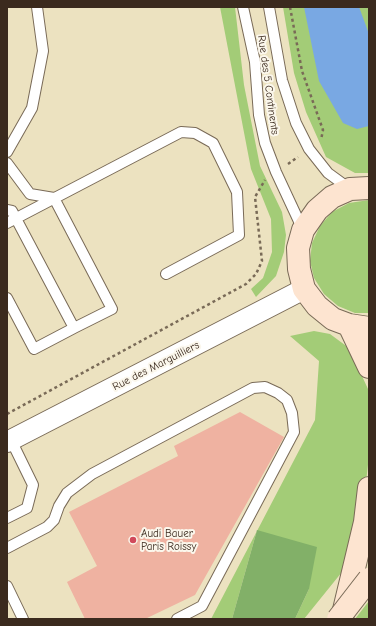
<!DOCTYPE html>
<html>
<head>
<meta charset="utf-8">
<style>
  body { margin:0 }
  #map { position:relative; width:376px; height:626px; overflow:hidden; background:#ece2c0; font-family:"Comic Neue",sans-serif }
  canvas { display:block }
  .frame { position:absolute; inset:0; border:8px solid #3b2a1e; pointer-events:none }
</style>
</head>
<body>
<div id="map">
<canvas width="376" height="626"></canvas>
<div class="frame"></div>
</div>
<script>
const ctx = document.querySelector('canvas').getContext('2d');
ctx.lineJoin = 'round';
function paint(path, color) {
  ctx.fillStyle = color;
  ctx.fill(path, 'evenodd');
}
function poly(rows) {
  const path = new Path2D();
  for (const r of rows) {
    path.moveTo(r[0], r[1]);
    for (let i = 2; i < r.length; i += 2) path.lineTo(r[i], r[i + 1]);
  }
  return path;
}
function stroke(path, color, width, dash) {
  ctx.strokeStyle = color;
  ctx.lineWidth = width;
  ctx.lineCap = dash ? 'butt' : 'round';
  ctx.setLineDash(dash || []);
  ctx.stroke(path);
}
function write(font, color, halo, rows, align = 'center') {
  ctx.font = font + ' "Comic Neue",sans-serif';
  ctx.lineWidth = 4;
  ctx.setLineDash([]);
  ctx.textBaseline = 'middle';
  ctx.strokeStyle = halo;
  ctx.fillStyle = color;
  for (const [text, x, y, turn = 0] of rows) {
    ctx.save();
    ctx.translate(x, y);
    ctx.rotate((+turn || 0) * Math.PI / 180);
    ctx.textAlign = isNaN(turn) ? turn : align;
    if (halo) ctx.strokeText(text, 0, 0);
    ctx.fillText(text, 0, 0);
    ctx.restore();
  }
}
paint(poly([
  [220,7,235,7,244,85,260,166,282,212,286,235,284,252,276,276,256,297,251,289,263,278,272,252,271,219,251,169],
  [283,7,369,7,369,173,355,173,326,157,306,112,294,73],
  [369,200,369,313,355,313,338,306,324,294,314,278,310,261,312,243,320,226,332,212,349,203],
  [314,331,330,334,349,348,368,389,369,456,365,491,346,567,304,619,295,619,309,589,257,530,232,619,211,619,315,420,319,361,290,336],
  [369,601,369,619,355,619]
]), '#a3cc77');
paint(poly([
  [257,530,317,547,309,589,295,619,232,619]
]), '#82b068');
paint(poly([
  [304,7,359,7,369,34,369,126,357,129,343,123,319,81]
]), '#79a8e3');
paint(poly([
  [240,412,284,437,195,595,145,619,85,619,67,582,97,566,69,512,178,456,174,446]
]), '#efb2a1');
const lane = poly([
  [243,7,255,62,259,115,265,143,276,172,303,230],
  [269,7,282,80,296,123,309,149,328,173,350,189],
  [7,152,32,108,43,51,37,7],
  [7,163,30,194,54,198,112,309,74,328,12,211,7,210],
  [7,223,181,132,195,133,213,143,237,192,239,235,166,274],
  [7,298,34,349,74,328],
  [7,518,27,508,33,485,11,440],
  [7,548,47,527,54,520,59,506,67,493,92,474,253,388,265,387,278,393,287,400,292,413,294,432,202,606,177,619],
  [7,586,23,619]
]);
const street = poly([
  [7,442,304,289]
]);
const secondary = poly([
  [369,188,350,189,332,197,317,210,303,230,298,248,299,269,304,289,317,306,333,319,349,325,369,328],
  [349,325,369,367],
  [343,614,365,522,369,488]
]);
stroke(lane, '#796a57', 12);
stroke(street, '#796a57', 22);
stroke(secondary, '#796a57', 24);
stroke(poly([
  [290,7,302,71,323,130,321,140],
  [288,164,298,157],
  [7,414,246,284,256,274,262,261,255,197,265,180]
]), '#796a57', 2.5, [3, 3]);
stroke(lane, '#fff', 10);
stroke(street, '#fff', 20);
stroke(secondary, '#fde4d0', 22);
const secondaryBridge = poly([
  [338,619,369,579]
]);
stroke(secondaryBridge, '#796a57', 24, []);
stroke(secondaryBridge, '#fde4d0', 22);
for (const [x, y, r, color] of [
  [133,540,4,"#d1495b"]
]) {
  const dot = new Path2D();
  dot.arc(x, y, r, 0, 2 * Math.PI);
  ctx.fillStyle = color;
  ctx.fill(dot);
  stroke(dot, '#fbf7ec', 1.5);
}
write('11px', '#3b2a1e', '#fbf7ec', [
  ["Rue des 5 Continents",268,85,82],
  ["Rue des Marguilliers",156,366,-27]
]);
write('11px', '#3b2a1e', '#fbf7ec', [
  ["Audi Bauer",141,534],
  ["Paris Roissy",141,547]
], 'left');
</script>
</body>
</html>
